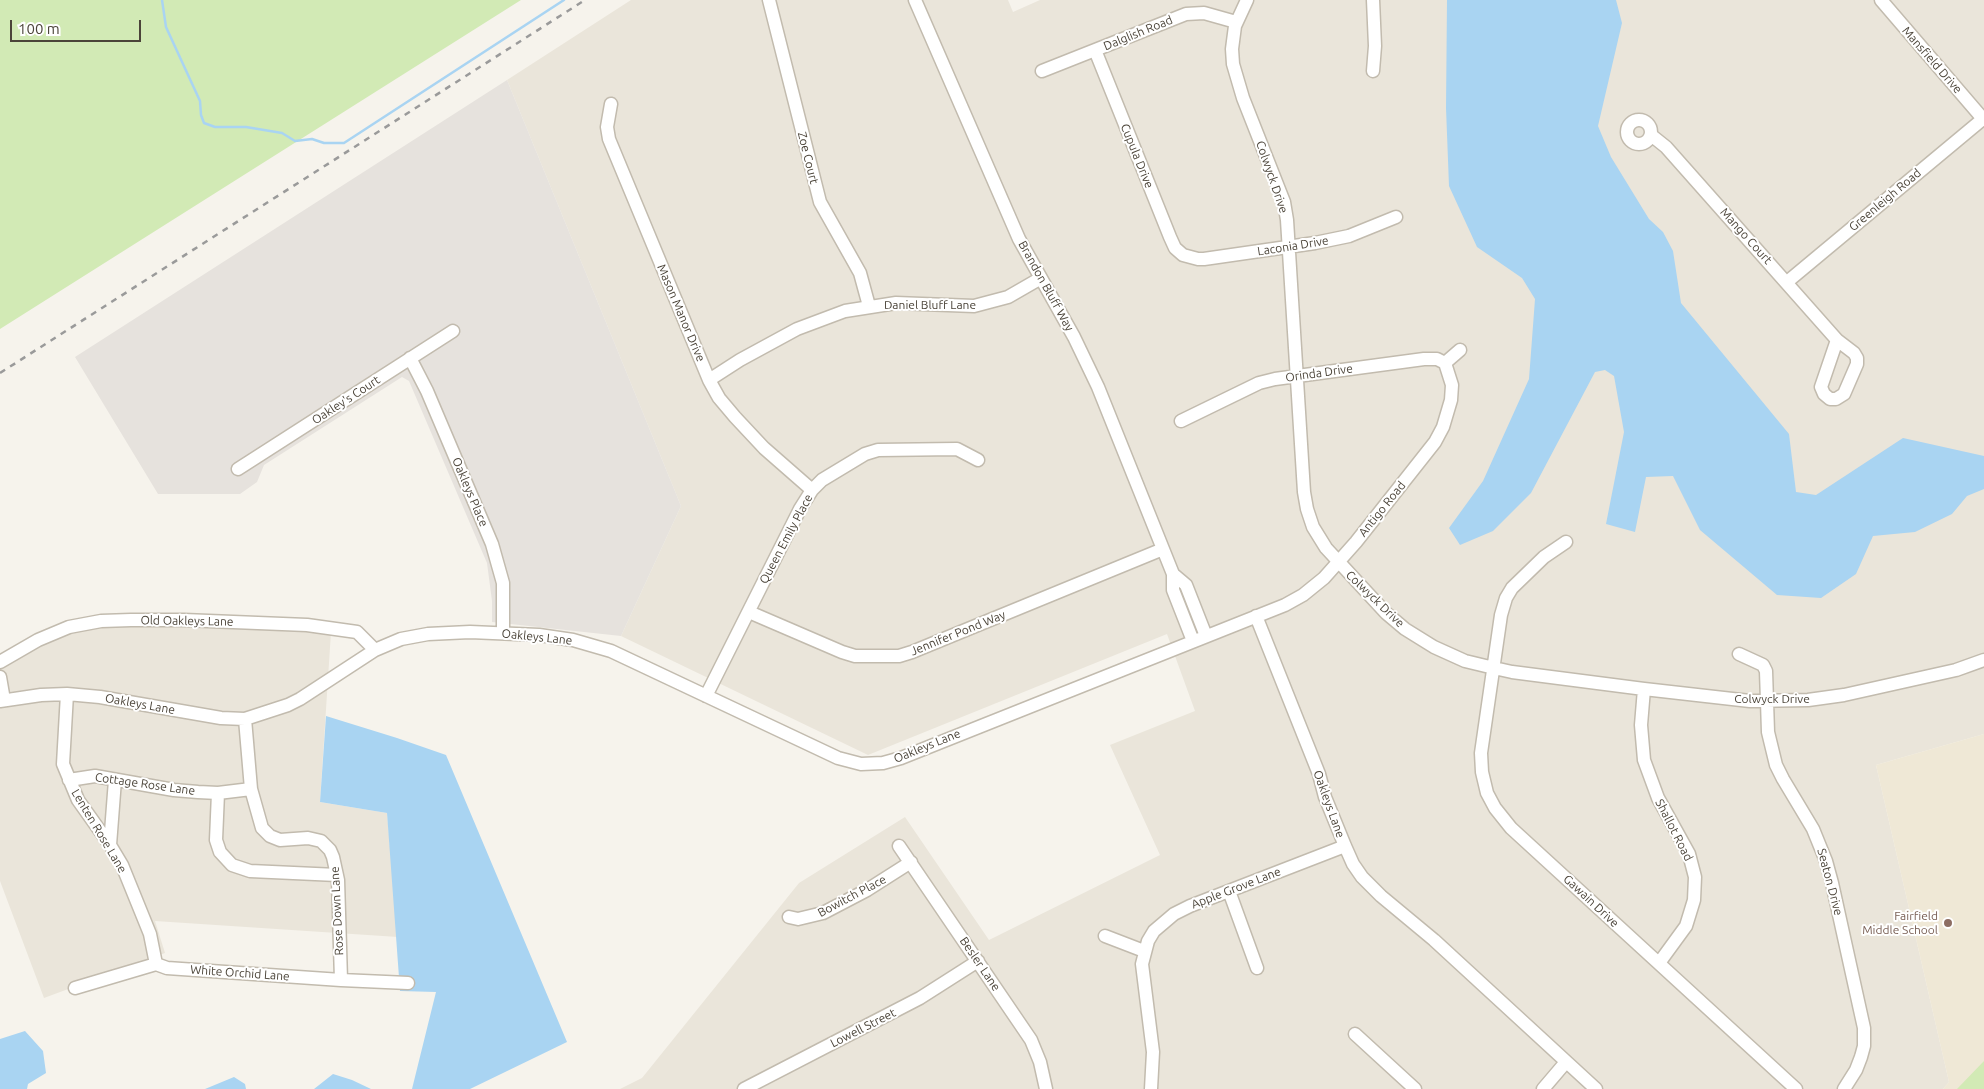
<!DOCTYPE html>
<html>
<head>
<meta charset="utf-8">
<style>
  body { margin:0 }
  #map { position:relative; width:1984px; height:1089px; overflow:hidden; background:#f6f3ec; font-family:Ubuntu,sans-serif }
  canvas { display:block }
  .scale { position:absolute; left:10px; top:20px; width:131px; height:22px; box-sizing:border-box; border:2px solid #4b4439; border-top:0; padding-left:6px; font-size:15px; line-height:18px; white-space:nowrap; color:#4b4439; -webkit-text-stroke:4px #fff; paint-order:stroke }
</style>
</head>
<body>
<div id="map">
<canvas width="1984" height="1089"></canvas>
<div class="scale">100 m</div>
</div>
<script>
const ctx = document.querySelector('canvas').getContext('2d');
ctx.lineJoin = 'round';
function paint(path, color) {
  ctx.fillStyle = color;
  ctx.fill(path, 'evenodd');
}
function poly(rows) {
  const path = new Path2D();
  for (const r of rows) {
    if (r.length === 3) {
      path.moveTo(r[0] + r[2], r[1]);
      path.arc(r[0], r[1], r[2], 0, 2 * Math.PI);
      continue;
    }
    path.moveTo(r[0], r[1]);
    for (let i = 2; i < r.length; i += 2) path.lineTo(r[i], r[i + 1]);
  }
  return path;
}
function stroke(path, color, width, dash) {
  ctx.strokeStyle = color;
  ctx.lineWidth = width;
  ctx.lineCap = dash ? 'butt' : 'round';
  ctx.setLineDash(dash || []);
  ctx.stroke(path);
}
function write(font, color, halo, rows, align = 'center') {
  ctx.font = font + ' Ubuntu,sans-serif';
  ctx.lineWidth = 4;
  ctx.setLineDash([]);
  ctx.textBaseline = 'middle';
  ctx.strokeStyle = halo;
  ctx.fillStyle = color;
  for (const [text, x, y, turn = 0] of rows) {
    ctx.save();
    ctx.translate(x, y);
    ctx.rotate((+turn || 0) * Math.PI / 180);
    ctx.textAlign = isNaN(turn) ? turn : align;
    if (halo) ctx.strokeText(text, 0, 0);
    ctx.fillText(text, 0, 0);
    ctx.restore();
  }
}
paint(poly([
  [631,0,1008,0,1013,12,1040,0,1984,0,1984,734,1876,765,1949,1082,1943,1089,620,1089,642,1078,799,883,905,817,989,940,1160,855,1110,745,1195,711,1167,634,868,755,621,636,681,506,507,80],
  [130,624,331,632,320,802,387,813,398,937,155,921,165,953,44,998,0,881,0,668,42,644,86,628]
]), '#eae5da');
paint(poly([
  [507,80,681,506,621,636,492,622,492,601,487,563,409,381,402,377,264,465,257,482,240,494,158,494,75,357]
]), '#e6e2dd');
paint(poly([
  [1984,734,1984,1089,1943,1089,1949,1082,1876,765]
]), '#efe8d6');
paint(poly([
  [0,0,521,0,0,329],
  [1984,1061,1984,1089,1957,1089]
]), '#d2eab5');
paint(poly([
  [1447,0,1616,0,1622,23,1598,126,1611,157,1649,219,1663,232,1673,251,1681,303,1789,434,1796,492,1816,495,1903,438,1984,456,1984,489,1967,496,1952,514,1915,532,1873,536,1856,574,1821,598,1777,595,1700,530,1673,476,1646,477,1635,532,1606,524,1624,432,1614,376,1605,370,1595,372,1531,493,1493,531,1460,545,1449,528,1483,481,1529,379,1535,299,1522,278,1477,247,1449,186,1446,108],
  [326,716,397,738,446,755,567,1042,470,1089,412,1089,436,992,400,991,387,813,320,802],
  [25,1031,43,1051,46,1073,28,1084,27,1089,0,1089,0,1039],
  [333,1074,352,1080,371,1089,314,1089],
  [234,1077,245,1084,246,1089,205,1089]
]), '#a9d4f2');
stroke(poly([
  [162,0,166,27,200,101,201,115,204,123,215,127,246,127,282,133,295,141,312,139,324,143,344,143,564,0]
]), '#a9d4f2', 2.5);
const minor = poly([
  [769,0,820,202,860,273,869,306],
  [915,0,1019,239,1074,337,1098,387,1173,574],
  [1247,0,1235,26,1232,49,1233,64,1243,98,1284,202,1287,220,1304,492,1307,509,1313,527,1326,548,1386,613,1405,629,1434,647,1465,661,1494,668,1512,672,1644,689,1750,701,1808,700,1844,695,1956,670,1984,660],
  [1881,0,1984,120],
  [1095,50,1170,237,1175,248,1183,255,1198,259,1204,259,1315,243,1349,236,1396,217],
  [1042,71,1186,14,1204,13,1236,22],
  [1373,71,1375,46,1373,0],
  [611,104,607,127,609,139,709,380,719,398,735,417,764,448,812,490],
  [1639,132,12],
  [1651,135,1666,147,1837,340,1821,387,1824,394,1830,399,1836,399,1844,394,1857,364,1857,358,1854,353,1837,340],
  [1787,282,1984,118],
  [410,358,427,391,492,544,503,583,503,633],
  [709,380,740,360,797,329,845,311,896,303,974,306,1008,297,1041,278],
  [1181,421,1259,383,1275,379,1424,359,1437,359,1445,363,1460,350],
  [238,469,453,331],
  [1566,542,1544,557,1512,588,1506,598,1501,615,1481,753,1482,772,1487,793,1495,808,1511,828,1796,1089],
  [749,612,842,652,855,656,899,656,912,652,1163,549],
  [1256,616,1319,774,1325,797,1345,846,1353,864,1362,877,1381,896,1434,940,1596,1089],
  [1193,641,1173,590,1173,574,1186,585,1206,636],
  [1739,654,1763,665,1766,671,1768,732,1776,765,1783,779,1813,829,1826,861,1832,883,1864,1028,1864,1046,1861,1057,1856,1070,1844,1089],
  [0,662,38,640,69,627,101,621,131,620,184,620,307,625,357,632,375,650],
  [0,677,4,700],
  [1644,689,1641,725,1644,760,1658,798,1689,854,1695,877,1694,900,1686,926,1659,963],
  [67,694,63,764,78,800,110,845,122,865,150,934,156,964],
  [706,696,800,509,812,490,822,480,865,454,878,450,957,449,978,460],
  [0,701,41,695,67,694,100,697,221,718,245,719,288,705,300,699,375,650,401,639,428,634,470,632,539,635,573,640,611,651,838,758,861,764,883,763,901,758,1285,605,1303,595,1324,578,1356,542,1435,442,1443,427,1451,400,1452,385,1445,363],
  [245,719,251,789,262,828,270,836,280,840,308,838,321,841,330,850,333,857,338,880,341,980],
  [69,780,95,776,174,790,198,792,218,793,251,789],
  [218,793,216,840,220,852,232,865,250,871,337,875],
  [110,845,115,780],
  [899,846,1031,1040,1040,1062,1046,1089],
  [1229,891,1257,968],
  [789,917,798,919,823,913,867,890,911,862],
  [1105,936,1144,951],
  [75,988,156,964,167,968,341,980,408,983],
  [1355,1034,1415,1089],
  [744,1089,920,998,978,961],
  [1151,1089,1153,1052,1142,964,1148,941,1154,931,1174,914,1190,906,1345,846],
  [1543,1089,1566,1062]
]);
stroke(minor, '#c2bbae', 15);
stroke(minor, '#fff', 12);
stroke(poly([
  [0,373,585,0]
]), '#9a9a9a', 2.5, [6, 6]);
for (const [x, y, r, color] of [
  [1948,923,5,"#8d6e63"]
]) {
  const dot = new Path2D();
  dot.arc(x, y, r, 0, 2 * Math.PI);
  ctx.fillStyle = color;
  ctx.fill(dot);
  stroke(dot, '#fff', 2);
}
write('12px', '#4b4439', '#fff', [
  ["Dalglish Road",1138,33,-22],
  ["Mansfield Drive",1932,60,49],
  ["Cupula Drive",1137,156,68],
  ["Zoe Court",808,158,76],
  ["Colwyck Drive",1272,177,71],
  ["Greenleigh Road",1885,200,-40],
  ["Mango Court",1746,236,48],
  ["Laconia Drive",1293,246,-9],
  ["Brandon Bluff Way",1046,286,61],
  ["Daniel Bluff Lane",930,305],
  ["Mason Manor Drive",681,313,67],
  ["Orinda Drive",1319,373,-8],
  ["Oakley's Court",346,400,-33],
  ["Oakleys Place",470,492,67],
  ["Antigo Road",1382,509,-51],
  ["Queen Emily Place",786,539,-62],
  ["Colwyck Drive",1375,599,44],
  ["Old Oakleys Lane",187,621,1],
  ["Jennifer Pond Way",958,633,-22],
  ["Oakleys Lane",537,637,6],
  ["Colwyck Drive",1772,699],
  ["Oakleys Lane",140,704,10],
  ["Oakleys Lane",927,746,-22],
  ["Cottage Rose Lane",145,784,8],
  ["Oakleys Lane",1329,804,70],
  ["Shallot Road",1674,830,63],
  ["Lenten Rose Lane",99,831,59],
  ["Seaton Drive",1830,882,75],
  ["Apple Grove Lane",1236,888,-21],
  ["Bowitch Place",852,896,-28],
  ["Gawain Drive",1591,901,43],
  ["Rose Down Lane",337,911,-93],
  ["Besler Lane",980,964,56],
  ["White Orchid Lane",240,973,4],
  ["Lowell Street",863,1028,-27]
]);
write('12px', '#785e54', '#fff', [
  ["Fairfield",1938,916],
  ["Middle School",1938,930]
], 'right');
</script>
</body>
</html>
